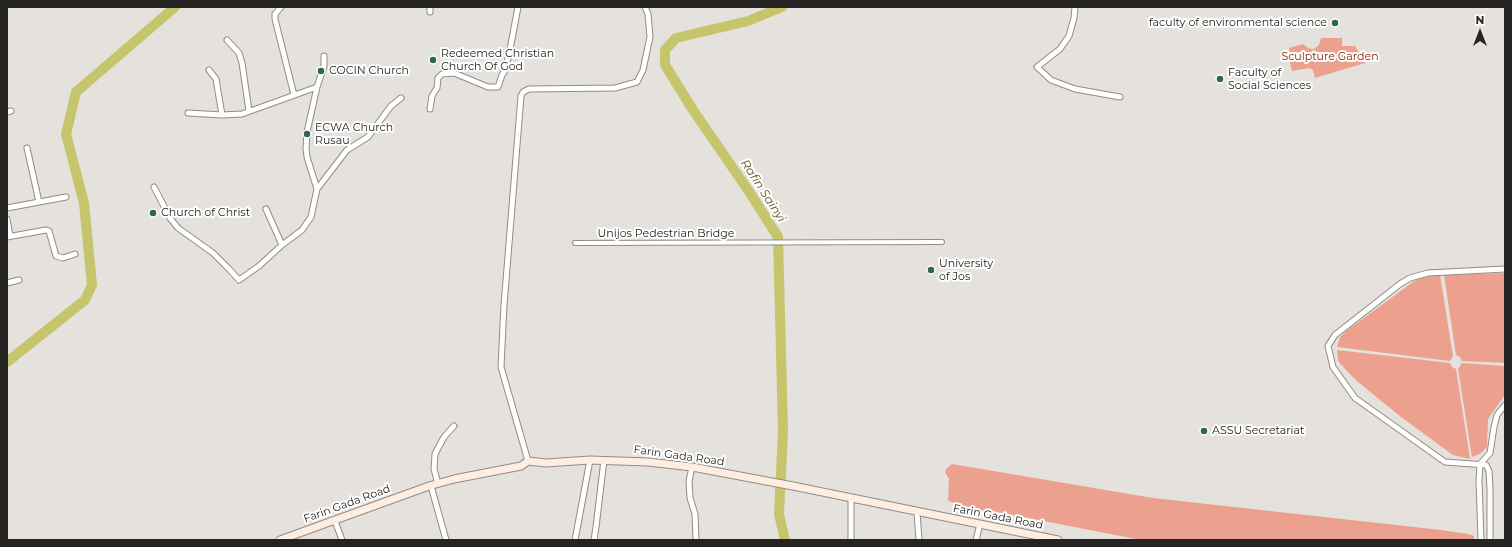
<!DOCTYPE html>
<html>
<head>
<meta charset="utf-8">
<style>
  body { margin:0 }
  #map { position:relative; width:1512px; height:547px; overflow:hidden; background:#e5e1dd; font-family:Montserrat,sans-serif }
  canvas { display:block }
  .frame { position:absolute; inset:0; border:8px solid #262423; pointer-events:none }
  .north { position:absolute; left:1460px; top:12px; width:40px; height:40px; -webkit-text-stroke:3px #fff; paint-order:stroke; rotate:0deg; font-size:11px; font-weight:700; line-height:16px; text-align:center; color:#262423 }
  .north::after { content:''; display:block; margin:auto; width:14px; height:18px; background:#262423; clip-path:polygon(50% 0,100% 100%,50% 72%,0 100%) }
</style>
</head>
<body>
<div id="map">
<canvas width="1512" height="547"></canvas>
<div class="frame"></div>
<div class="north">N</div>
</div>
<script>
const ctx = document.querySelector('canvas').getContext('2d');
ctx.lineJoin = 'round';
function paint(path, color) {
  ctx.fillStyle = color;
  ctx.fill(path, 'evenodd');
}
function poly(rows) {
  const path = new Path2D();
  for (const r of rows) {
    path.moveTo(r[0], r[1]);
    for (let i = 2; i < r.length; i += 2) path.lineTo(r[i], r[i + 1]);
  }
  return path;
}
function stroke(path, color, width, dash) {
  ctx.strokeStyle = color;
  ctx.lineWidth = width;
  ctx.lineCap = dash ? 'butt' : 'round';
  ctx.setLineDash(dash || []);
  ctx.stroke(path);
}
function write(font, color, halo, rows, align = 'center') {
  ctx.font = font + ' Montserrat,sans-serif';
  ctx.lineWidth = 4;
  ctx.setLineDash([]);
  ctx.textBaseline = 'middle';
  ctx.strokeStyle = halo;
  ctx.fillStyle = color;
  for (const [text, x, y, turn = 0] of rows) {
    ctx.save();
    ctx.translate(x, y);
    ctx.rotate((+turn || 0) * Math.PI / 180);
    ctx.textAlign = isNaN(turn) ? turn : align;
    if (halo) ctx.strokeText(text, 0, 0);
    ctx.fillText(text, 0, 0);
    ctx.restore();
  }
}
paint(poly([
  [1321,38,1342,38,1342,46,1355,46,1365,63,1315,78,1313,70,1309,68,1292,71,1290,63,1289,48,1303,44,1308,48,1314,49,1319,45],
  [1505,273,1505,363,1462,361,1460,357,1456,355,1444,275],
  [1440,275,1453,356,1450,361,1337,347,1340,337,1346,331,1417,279,1424,276],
  [1337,350,1450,363,1452,367,1456,369,1470,459,1453,455,1401,417,1358,382,1346,370,1338,361],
  [1462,363,1505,366,1505,395,1488,419,1487,447,1480,454,1472,457,1458,369],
  [952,464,1153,498,1441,530,1468,534,1474,536,1474,540,1141,540,992,511,991,513,951,502,948,500,949,479,945,472,946,469]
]), '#eba18e');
stroke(poly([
  [782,7,748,21,676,38,665,50,665,65,693,110,750,193,778,237,783,432,779,514,785,540],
  [7,362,85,300,92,285,84,203,66,134,76,92,175,7]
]), '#c6c56b', 10);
const pedestrian = poly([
  [575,243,942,242]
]);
const minor = poly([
  [281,7,275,14,275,19,294,95],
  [1075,7,1074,18,1069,36,1060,49,1037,67,1051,80,1075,89,1120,97],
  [430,12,430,7],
  [227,40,239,53,242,63,249,111],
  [209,70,216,79,222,115],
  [317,87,324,66,324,56],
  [430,109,432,96,437,88,438,78,442,74,454,73,488,87,498,87,502,75,504,72,509,55,518,7],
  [7,112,11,111],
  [188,113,222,115,242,114,317,87,307,132,306,148,307,157,317,189],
  [27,148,39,202],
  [154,187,170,218,178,228,213,253,229,269,239,280,259,266,282,245,302,230,311,217,317,189,347,150,368,137,391,106,401,98],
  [7,208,66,197],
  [266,209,282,245],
  [7,219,10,236],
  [7,237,46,230,49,231,56,256,63,258,75,254],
  [7,283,19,280],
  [528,461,501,367,504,305,521,96,523,92,529,89,615,88,637,82,643,70,650,37,648,14,645,7],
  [692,467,689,481,690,498,695,514,696,540],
  [438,484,434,469,435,454,444,437,454,426],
  [431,486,446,540],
  [851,498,851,540],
  [917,512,919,540],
  [335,521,342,540],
  [575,540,590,460],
  [594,540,596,527,604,460],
  [976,540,980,524],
  [1481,540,1479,480,1480,464,1490,453,1494,427,1497,415,1505,405],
  [1490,540,1490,489,1489,471,1486,465,1445,462,1355,398,1333,367,1328,346,1335,335,1400,284,1410,278,1428,273,1505,269]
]);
const secondary = poly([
  [280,540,429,486,454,479,521,466,528,461,546,463,590,460,648,462,692,467,793,486,1058,540]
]);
stroke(pedestrian, '#908c88', 6);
stroke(minor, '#908c88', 7);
stroke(secondary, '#908c88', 9);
stroke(pedestrian, '#fff', 4);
stroke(minor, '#fff', 5);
stroke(secondary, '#ffede2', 7);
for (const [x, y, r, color] of [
  [1335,23,4,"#2d654e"],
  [433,60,4,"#2d654e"],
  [321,71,4,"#2d654e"],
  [1220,79,4,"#2d654e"],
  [307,134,4,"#2d654e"],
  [153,213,4,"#2d654e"],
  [931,270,4,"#2d654e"],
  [1204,431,4,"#2d654e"]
]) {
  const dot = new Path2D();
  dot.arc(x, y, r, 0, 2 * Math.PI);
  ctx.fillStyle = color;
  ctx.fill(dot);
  stroke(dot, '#fff', 1.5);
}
write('11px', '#262423', '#fff', [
  ["faculty of environmental science",1327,23,"right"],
  ["Redeemed Christian",441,54],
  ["Church Of God",441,67],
  ["COCIN Church",329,71],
  ["Faculty of",1228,73],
  ["Social Sciences",1228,86],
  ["ECWA Church",315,128],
  ["Rusau",315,141],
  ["Church of Christ",161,213],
  ["University",939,264],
  ["of Jos",939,277],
  ["ASSU Secretariat",1212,431]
], 'left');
write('11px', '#892106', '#fff', [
  ["Sculpture Garden",1330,57]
]);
write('11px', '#262423', '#fff', [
  ["Unijos Pedestrian Bridge",666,234],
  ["Farin Gada Road",679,456,8],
  ["Farin Gada Road",347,504,-20],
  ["Farin Gada Road",998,517,11]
]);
write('italic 12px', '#585613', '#fff', [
  ["Rafin Sainyi",763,191,57]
]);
</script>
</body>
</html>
